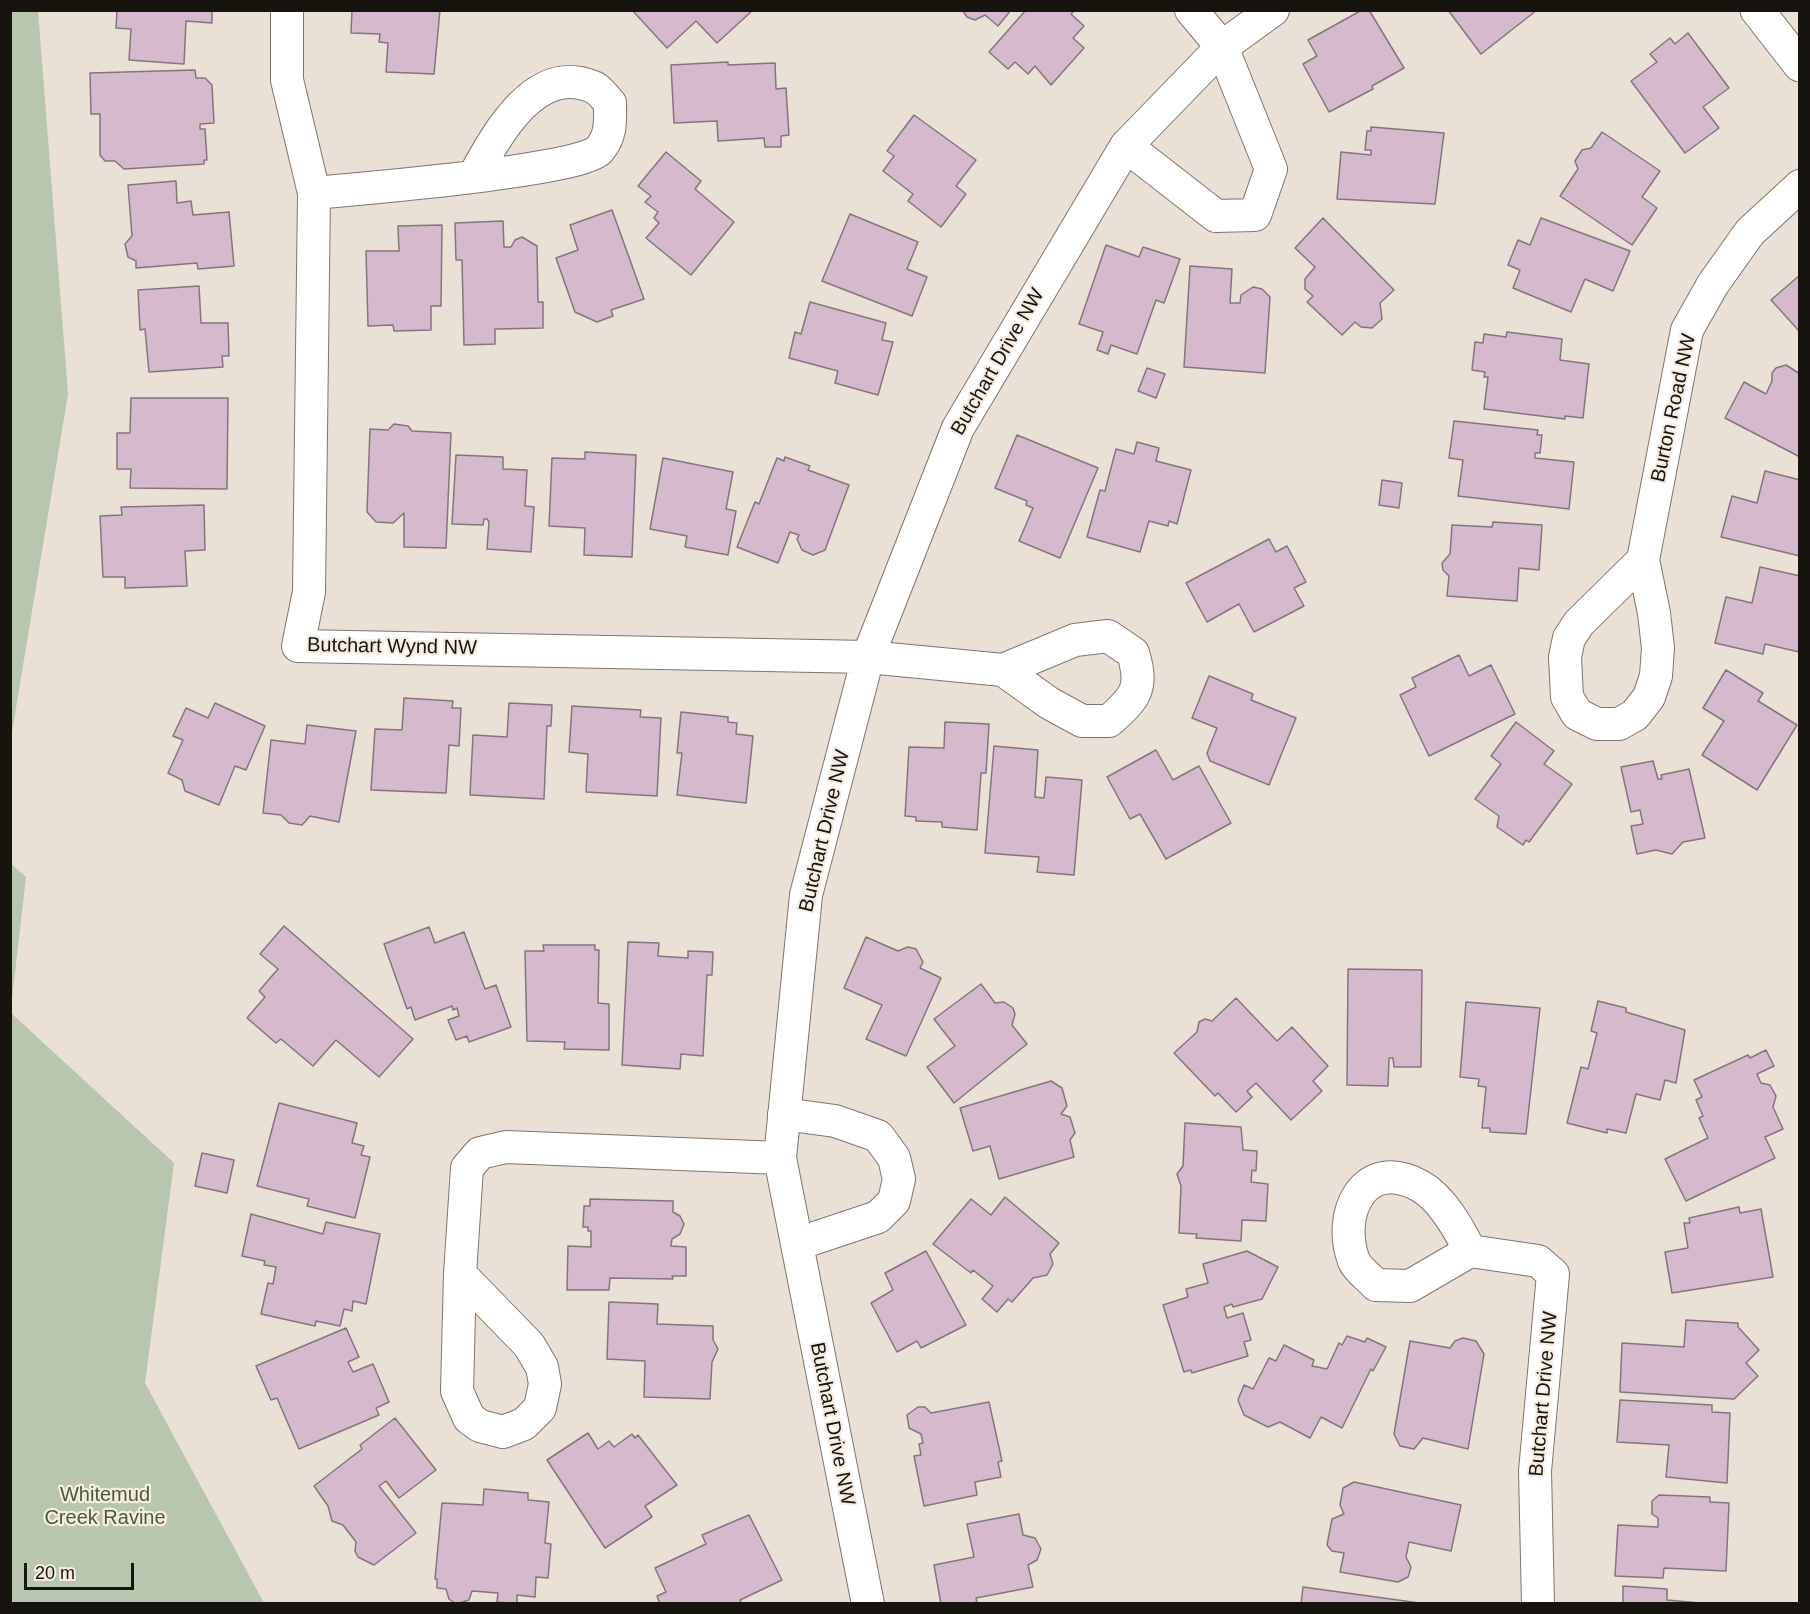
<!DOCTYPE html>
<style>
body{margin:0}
#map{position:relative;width:1810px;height:1614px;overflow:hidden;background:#eae0d5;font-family:Arial,sans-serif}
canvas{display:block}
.frame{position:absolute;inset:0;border:12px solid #171410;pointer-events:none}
.scale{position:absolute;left:24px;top:1563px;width:110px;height:27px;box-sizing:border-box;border:3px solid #171410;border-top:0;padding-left:8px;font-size:18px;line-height:21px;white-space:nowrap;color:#171410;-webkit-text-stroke:4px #f7ede2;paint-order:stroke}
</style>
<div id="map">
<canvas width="1810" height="1614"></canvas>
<div class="frame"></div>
<div class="scale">20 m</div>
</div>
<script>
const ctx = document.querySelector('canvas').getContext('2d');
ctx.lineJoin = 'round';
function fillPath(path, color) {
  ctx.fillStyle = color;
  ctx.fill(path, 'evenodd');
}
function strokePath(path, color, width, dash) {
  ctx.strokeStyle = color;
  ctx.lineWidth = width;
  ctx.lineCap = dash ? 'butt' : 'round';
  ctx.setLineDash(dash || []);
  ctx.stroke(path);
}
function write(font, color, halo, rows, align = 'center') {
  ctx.font = font + ' Arial,sans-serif';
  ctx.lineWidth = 4.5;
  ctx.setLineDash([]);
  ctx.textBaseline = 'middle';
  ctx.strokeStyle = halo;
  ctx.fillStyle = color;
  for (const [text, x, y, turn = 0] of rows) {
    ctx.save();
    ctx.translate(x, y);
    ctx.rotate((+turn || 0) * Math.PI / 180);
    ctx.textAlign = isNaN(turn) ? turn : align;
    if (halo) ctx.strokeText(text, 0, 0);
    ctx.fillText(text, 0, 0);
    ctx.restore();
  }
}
const green = new Path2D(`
 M38,11L68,394L11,738L10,11Z
 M11,864L26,877L11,1007Z
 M11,1013L174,1163L145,1383L264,1603H11Z`);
const building = new Path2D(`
 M117,10H212V23L186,21L184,64L129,60L131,29L116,28Z
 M352,10H440L434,74L386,72L388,43L379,42L380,34L351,33Z
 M632,10H753L717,43L696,21L667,48Z
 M1011,10L998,26L985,15L975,20L967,17L963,11Z
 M1026,10H1075L1071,14L1084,26L1073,38L1084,48L1051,85L1035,66L1028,74L1015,62L1008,69L989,52Z
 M1362,10H1369L1404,68L1372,86L1373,89L1329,112L1303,64L1317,56L1308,40Z
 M1448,10H1537L1481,54Z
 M1688,33L1729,88L1703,107L1719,128L1685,153L1631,81L1657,62L1650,54L1670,38L1675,44Z
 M728,62V65L775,63L776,89L786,88L789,135L781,136V147H765L764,138L718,141L717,121L674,123L671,65Z
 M195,70L196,78H205L212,85L214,123L200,124V129H205L207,160H204V164L124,169L115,161H105L100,155V114H91L90,73Z
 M914,115L976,160L956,186L966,194L941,227L908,201L913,194L883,171L894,156L887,151Z
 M1371,127L1444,133L1435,204L1337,199L1341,152L1371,155V150H1365L1367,131H1371Z
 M1602,132L1660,171L1642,197L1657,208L1632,245L1560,196L1578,169L1575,161L1582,150L1591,148Z
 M666,152L701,181L695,189L734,222L691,275L646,238L659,223L654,218L658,212L645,202L651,196L638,186Z
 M176,181L177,203L191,201L193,215L229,212L234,266L198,269L197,263L136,268V261L128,257L125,244L132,236L128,185Z
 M612,210L644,299L611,310L613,316L597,322L575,312L556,258L578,250L570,225Z
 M850,214L918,242L907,269L927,277L912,316L822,281Z
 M1323,218L1394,290L1380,303L1382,319L1372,328L1361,327L1355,322L1342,335L1307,302L1313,296L1305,289V279L1315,267L1295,248Z
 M1541,218L1630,251L1613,291L1585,279L1571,312L1513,288L1520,270L1508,265L1518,240L1530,245Z
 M503,221L504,247H511L515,240L522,237L537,246L538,302H543V328L495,329V344L464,345L462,260H456L455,223Z
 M442,225L441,306H431V330L394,331L393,325L368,326L366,251H399L398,226Z
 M1106,245L1139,257L1143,247L1180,259L1164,303L1156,300L1137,354L1111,345L1108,354L1097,350L1103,332L1079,324Z
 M1190,266L1232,269L1230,303H1240L1241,295L1253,287L1262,289L1270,297L1265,373L1184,367Z
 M1800,275V332L1771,300Z
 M199,286L201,323H228L229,356H222L223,367L149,372L145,329L140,330L138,290Z
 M810,302L886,323L882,340L893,342L878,395L835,383L838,371L789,358L795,332L801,334Z
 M1507,332L1562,339L1560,360L1589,364L1583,418L1565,416V419L1484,409L1488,377H1484L1485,372L1472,370L1475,342L1483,343L1484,334L1506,337Z
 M1786,365L1800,374V457L1725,418L1744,382L1766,394L1772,381V373L1776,368Z
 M1147,368L1165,374L1156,398L1138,391Z
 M131,398H228L227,489L130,488L131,469H117V433H130Z
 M1454,421L1538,430L1537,435H1542L1540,453H1535V458L1574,462L1569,509L1458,496L1463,460L1449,458Z
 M394,424L408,426L412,431L451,433L446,548L404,547V513L393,523L376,522L367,512L370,429L388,430Z
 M1017,435L1098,468L1060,558L1019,541L1033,508L1026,505L1027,501L995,488Z
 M1137,442L1159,448L1156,461L1191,470L1177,524L1169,521L1168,526L1149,521L1140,552L1087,537L1100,490L1105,491L1116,449L1134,454Z
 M585,452L636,455L632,557L584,555L585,528L549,526L552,458L585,459Z
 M456,455L503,457V469L527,470L525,506L534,507L531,552L487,549L489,522L487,519H484L483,525L452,524Z
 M785,457L810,466L808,470L849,485L825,550L813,555L802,550L797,539L799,535L790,532L778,563L737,547L755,502L759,504L777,458L784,461Z
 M663,458L733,472L726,509L736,511L728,555L685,547L687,536L650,529Z
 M1765,471L1800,480V556L1721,537L1732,496L1757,503Z
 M1382,480L1402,483L1399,508L1379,505Z
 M204,505L205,550L185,551L187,586L125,588V577H103L100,516L122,515L121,507Z
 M1493,522L1542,525L1539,570L1519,568L1517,601L1447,596L1449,576L1443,570L1442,563L1450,554L1452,525L1492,527Z
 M1269,539L1276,552L1287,546L1306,582L1294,588L1304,606L1254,632L1239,604L1207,622L1186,583Z
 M1760,567L1800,576L1799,652L1765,644L1763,654L1715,643L1726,597L1752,603Z
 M1459,655L1469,676L1491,665L1515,714L1429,756L1400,695L1416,687L1412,678Z
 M1726,670L1763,693L1758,701L1797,725L1757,790L1702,755L1724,721L1703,708Z
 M1209,676L1253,694L1251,700L1296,718L1269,785L1210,761L1207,753L1217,728L1192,718Z
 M404,698L453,701L452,708H461L459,746L449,745L446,793L371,790L375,729L402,730Z
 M215,703L265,726L246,770L235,766L219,805L185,791L182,780L168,773L183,740L173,736L186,708L208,718Z
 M509,703L552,705L551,726H547L544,799L470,795L473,735L507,737Z
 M572,706L641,710L640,717L661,718L657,796L586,792L588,754L569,752Z
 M681,712L728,717V722L737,723L736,734L753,736L746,803L677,795L682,753H677Z
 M945,722L989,724L986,773H981L977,830L942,827V822L916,821V817L905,816L909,747L944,748Z
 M1516,722L1554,751L1544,764L1572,784L1529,842L1526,840L1523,845L1497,827L1499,816L1475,799L1501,764L1491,756Z
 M307,725L356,731L339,822L310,816L302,825L289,823L281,815L263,813L271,740L305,744Z
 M994,746L1038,750L1035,797L1044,798L1046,777L1082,780L1074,875L1037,872L1039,857L985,853Z
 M1156,750L1173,780L1199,766L1231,823L1166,859L1140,814L1130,819L1107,777Z
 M1653,761L1658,779H1662L1661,775L1689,769L1705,838L1683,842L1672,854L1656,850L1637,854L1631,826L1643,824L1640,810L1631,812L1621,767Z
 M284,926L413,1039L379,1077L336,1040L313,1066L281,1039L276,1043L247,1018L265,997L259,991L278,969L260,954Z
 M429,927L435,943L464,932L485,989L496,985L511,1027L469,1042L467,1036L456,1040L448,1020L459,1016L457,1008L453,1010L452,1006L415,1020L411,1007L407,1009L384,944Z
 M866,937L898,951L908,947L916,949L923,962L920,968L941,978L906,1056L866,1039L882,1005L844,988Z
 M628,942L659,943L658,956L688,958V951L713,952L712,975H707L703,1056L681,1054L680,1069L622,1065Z
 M543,945H595V950H599L598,1003L609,1004V1050L564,1049L565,1042L527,1041L525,951H544Z
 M1348,969L1422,970L1421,1067H1394L1393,1058H1389L1388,1086L1347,1085Z
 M981,984L995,1003L1004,1002L1013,1008L1015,1014L1012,1025L1027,1044L954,1103L927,1067L955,1046L934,1019Z
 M1236,998L1277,1041L1292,1027L1328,1066L1313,1081L1322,1091L1291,1120L1256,1083L1247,1091L1252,1097L1236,1112L1218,1093L1215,1096L1174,1053L1197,1032L1199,1022L1205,1019L1212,1021Z
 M1598,1001L1626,1008V1012L1685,1030L1676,1083L1665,1080L1660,1100L1636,1094L1626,1133L1607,1129V1133L1567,1123L1581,1067L1588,1069L1597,1033L1591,1031Z
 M1466,1002L1540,1008L1526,1134L1490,1132V1128H1482L1486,1087L1478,1086L1479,1079L1460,1077Z
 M1766,1050L1774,1066L1757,1074L1761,1083L1770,1085L1776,1096L1773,1107L1783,1129L1765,1137L1775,1158L1686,1201L1665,1159L1708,1138L1699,1118L1703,1116L1696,1100L1702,1097L1694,1080L1748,1055L1750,1058Z
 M1051,1081L1062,1088L1067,1106L1061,1114L1070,1117L1075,1133L1070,1140L1074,1157L999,1179L990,1146L973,1151L960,1108Z
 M279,1103L357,1123L352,1143L364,1146L361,1155L370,1157L355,1218L307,1206L309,1199L257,1186Z
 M1185,1123L1241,1127L1243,1150L1257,1151L1256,1171L1252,1170L1251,1182L1268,1184L1266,1221L1242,1220L1241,1241L1196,1238L1197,1234L1179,1233L1181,1186L1177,1174L1183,1166Z
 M202,1153L234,1160L227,1193L195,1186Z
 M1005,1197L1059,1243L1050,1254L1053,1264L1047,1275L1033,1278L1012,1302L1008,1299L997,1312L982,1299L993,1286L973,1270L971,1273L933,1244L971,1199L991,1215Z
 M590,1199L673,1201V1212L680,1216L684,1224L680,1234L672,1239L671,1246L686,1247V1276H672L673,1279L610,1278L609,1290H567L568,1246L591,1247V1231H588V1227H583L584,1206H590Z
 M1739,1207L1740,1213L1761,1209L1773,1277L1672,1293L1665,1252L1688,1248L1684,1223H1690L1689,1218Z
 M251,1214L323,1234L326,1222L380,1234L366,1304L353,1301L352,1311L344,1309L340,1326L316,1321L315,1326L261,1314L268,1283L273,1284L276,1267L264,1265L265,1261L242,1256Z
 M926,1251L966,1325L921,1348L917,1341L897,1352L871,1303L893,1290L885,1273Z
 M1247,1251L1278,1267L1262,1299L1233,1307L1232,1304L1224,1307L1227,1318L1243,1313L1251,1340L1244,1342L1248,1356L1192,1373L1191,1370L1184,1372L1163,1305L1188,1297L1186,1289L1208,1283L1203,1264Z
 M609,1302L658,1304L657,1324L713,1326V1340L718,1349L712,1362L710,1399L644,1397L645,1361L607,1359Z
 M1686,1320L1738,1323V1327L1759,1350L1746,1363L1758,1376L1734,1399L1620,1392L1622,1343L1684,1347Z
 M346,1328L359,1357L348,1362L353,1372L373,1364L389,1402L376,1408L379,1415L299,1449L277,1398L271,1400L256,1366Z
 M1347,1336L1365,1342L1367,1338L1386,1347L1373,1371L1371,1369L1342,1428L1321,1417L1310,1438L1280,1422L1268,1427L1244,1415L1238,1400L1244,1385L1253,1389L1269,1358L1276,1361L1284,1345L1314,1360L1312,1366L1327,1369L1339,1343L1342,1345Z
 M1463,1338L1476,1341L1484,1354L1468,1449L1423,1438L1414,1449L1400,1446L1394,1434L1410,1341L1450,1348L1455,1341Z
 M1620,1400L1712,1405V1412L1730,1413L1727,1483L1666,1477L1669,1445L1617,1442Z
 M989,1402L1002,1461L998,1462L1001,1477L975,1482L977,1495L924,1506L914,1456L921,1455L919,1444L923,1443L921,1434L909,1428L907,1415L918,1407H925L931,1413Z
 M395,1418L436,1470L399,1498L386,1481L379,1486L416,1533L374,1565L358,1557L355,1551L356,1542L343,1525L332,1521L328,1506L314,1486L362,1449L360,1445Z
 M588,1433L598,1449L609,1441L614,1447L632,1434L635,1438L638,1435L677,1485L645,1506L652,1517L605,1548L547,1460Z
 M1354,1482L1461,1505L1451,1551L1409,1542L1406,1557L1411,1567L1408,1577L1398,1582L1340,1572L1344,1553L1332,1551L1327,1545L1332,1519L1344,1514L1340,1505L1343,1488Z
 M484,1489L528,1493V1500L549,1502L545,1543L551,1544L548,1578L536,1577L535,1597L517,1595V1604L497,1602L498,1593L472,1591L469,1600L456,1604L449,1599L446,1589L437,1588V1579H435L442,1503L483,1505Z
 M1659,1495L1710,1497V1502L1729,1503L1726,1571L1664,1568L1663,1578L1615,1576L1618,1525L1658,1527V1518L1652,1514V1501Z
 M1019,1514L1023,1535L1035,1538L1041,1549L1037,1560L1028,1565L1033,1587L976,1598L977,1602L969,1604H941L934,1565L974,1557L967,1524Z
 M749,1515L782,1580L740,1600L742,1604H660L657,1596L666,1592L655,1568L706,1544L702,1535Z
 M1623,1586L1667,1589V1600L1712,1604H1623Z
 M1303,1587L1427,1604H1301Z`);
const minor = new Path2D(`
 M287,10V80L314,193L309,592L298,646L868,657L1003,670L1049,703L1082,721H1109C1135,698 1144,689 1133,653L1108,636L1075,640L1003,670
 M1126,146L1216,216L1255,215L1271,169L1222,47L1191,10
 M314,193C355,189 580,171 599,150C612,135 610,121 610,103C605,98 599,89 593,87C535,62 496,136 474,176
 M1643,560L1579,623L1569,638L1565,657L1567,697L1577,714L1597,724H1619L1635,715L1649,697L1656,676L1658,648L1654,613L1643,560L1687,330L1713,284L1750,232L1800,186
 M784,1114L835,1121L878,1136L894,1158L899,1179L894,1201L878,1217L797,1244
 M1470,1251C1459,1229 1442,1198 1420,1186C1364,1155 1336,1214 1354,1261C1358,1270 1370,1278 1376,1285L1410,1286L1470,1251L1538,1261L1553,1274L1535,1471L1538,1604
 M460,1274L529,1345L542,1367L545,1384L540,1408L524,1424L503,1432L480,1426L469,1418L457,1391L460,1274L467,1168L480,1153L506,1147L780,1158
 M868,1604L780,1158L806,895L868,657L958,428L1126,146L1222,47L1273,10`);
const tertiary = new Path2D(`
 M1757,10L1800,65`);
const streetNames = [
 ["Butchart Drive NW",998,362,-60],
 ["Burton Road NW",1674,408,-78],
 ["Butchart Wynd NW",392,647,1],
 ["Butchart Drive NW",825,831,-77],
 ["Butchart Drive NW",1544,1394,-85],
 ["Butchart Drive NW",832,1424,79]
];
const parkNames = [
 ["Whitemud",105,1495],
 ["Creek Ravine",105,1518]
];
fillPath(green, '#b7c6ac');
fillPath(building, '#d7b9cd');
strokePath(building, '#81767d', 1.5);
strokePath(minor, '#7f756c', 34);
strokePath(tertiary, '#7f756c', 35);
strokePath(minor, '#fff', 32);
strokePath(tertiary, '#fff', 33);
write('20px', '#171410', '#f7ede2', streetNames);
write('20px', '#455d31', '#f7ede2', parkNames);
</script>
